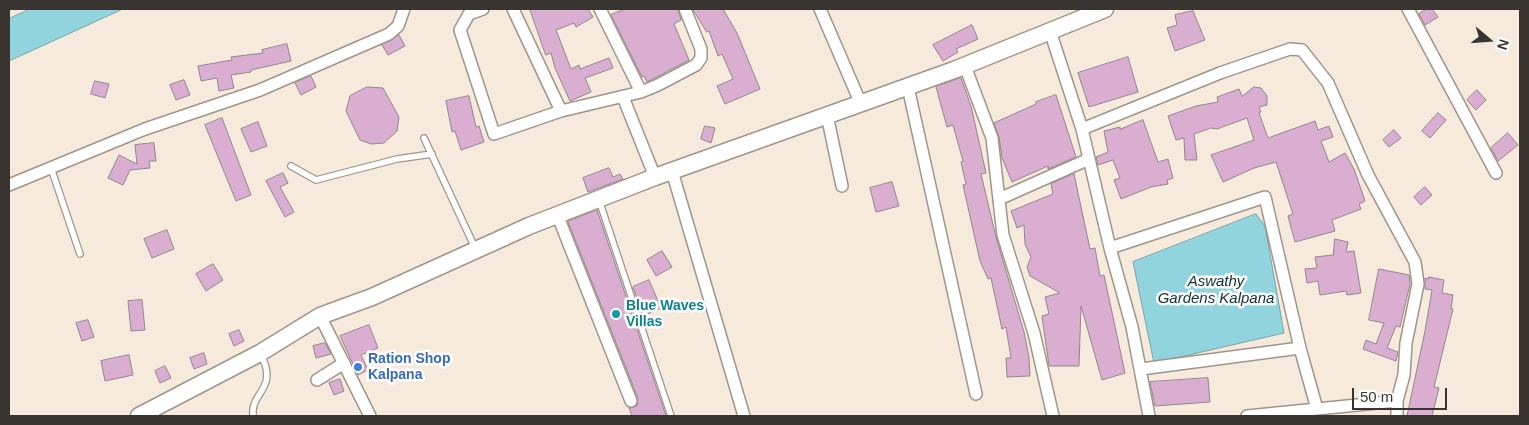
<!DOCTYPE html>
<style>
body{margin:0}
#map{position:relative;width:1529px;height:425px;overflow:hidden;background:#f6eadd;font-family:Arial,sans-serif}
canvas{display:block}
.frame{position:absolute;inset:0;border:10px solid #39342f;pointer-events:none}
.north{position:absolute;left:1464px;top:15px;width:50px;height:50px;-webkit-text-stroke:4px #fff;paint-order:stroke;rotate:108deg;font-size:14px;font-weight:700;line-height:20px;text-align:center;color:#39342f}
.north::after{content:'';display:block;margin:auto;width:18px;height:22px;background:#39342f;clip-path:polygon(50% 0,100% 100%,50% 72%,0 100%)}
.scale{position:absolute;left:1352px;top:388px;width:95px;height:22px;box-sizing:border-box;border:2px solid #39342f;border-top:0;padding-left:6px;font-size:15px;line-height:18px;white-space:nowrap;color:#39342f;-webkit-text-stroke:4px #fff;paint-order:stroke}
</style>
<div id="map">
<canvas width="1529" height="425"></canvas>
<div class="frame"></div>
<div class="north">N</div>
<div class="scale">50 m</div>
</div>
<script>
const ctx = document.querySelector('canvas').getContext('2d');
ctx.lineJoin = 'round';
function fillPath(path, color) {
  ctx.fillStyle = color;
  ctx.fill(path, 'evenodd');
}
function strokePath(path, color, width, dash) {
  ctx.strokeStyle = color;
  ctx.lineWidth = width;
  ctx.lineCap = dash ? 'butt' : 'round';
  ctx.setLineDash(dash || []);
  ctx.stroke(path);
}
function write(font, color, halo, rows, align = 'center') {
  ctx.font = font + ' Arial,sans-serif';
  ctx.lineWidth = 5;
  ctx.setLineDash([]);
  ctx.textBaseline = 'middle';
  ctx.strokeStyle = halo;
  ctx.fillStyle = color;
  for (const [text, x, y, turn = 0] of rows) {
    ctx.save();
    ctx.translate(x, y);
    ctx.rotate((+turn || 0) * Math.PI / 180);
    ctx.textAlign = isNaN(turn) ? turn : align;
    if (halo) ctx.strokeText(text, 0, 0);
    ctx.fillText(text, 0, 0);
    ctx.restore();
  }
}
const water = new Path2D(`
 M30,9H123L9,61V19Z
 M1256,214L1265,226L1284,333L1154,363L1133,262Z`);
const building = new Path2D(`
 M530,9H588L593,17L576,27L574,23L556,30L571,69L579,65L580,69L609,58L613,68L585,78L591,92L570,101L555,68L551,53L546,55Z
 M625,9H678L681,20L674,24L689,60L647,82L644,76L642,77L611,15Z
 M693,9H723L737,33L760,89L725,104L717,86L733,79L722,54L718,56L709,31L707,32Z
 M1427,9H1432L1438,17L1425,25L1419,14Z
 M1193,11L1205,40L1175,51L1167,28L1177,25L1175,15Z
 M972,25L978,39L956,49L958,52L943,61L933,45Z
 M399,35L405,46L388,55L382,45Z
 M287,44L291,61L251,70V72L231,75L234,88L219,91L217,78L201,81L198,66L232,60L231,57L263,53L262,50Z
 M1128,57L1138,92L1089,107L1078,73Z
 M311,76L316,87L301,95L295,83Z
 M961,78L971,106L986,173L981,174L996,237L1024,332L1029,357L1030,376L1007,377L1006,358H1011L1006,327L1002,329L991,278L988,279L980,261L963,185L966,184L961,162L963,161L953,125L947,127L936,87Z
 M184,80L190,95L176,100L170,85Z
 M95,81L109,84L105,98L91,94Z
 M367,87L383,88L399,117L397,131L384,143L371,144L360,140L346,111L350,96Z
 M1254,87L1261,88L1267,96V105L1259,107L1261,112L1259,113L1268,138L1315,121L1318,130L1329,126L1333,137L1321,141L1329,162L1345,153L1354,169L1365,201L1359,204L1361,209L1332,220L1335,231L1295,242L1288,216L1293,214L1276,162L1254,168L1223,182L1211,155L1254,140L1247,118L1217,129L1211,128L1194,134L1197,160H1185L1184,138L1176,140L1168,116L1196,106L1218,102L1217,97L1239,89L1242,96Z
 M1477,90L1486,100L1476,110L1467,100Z
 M1056,95L1076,157L1048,169V166L1012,182L1002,158L999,137L994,123L1036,104V102Z
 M469,96L476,127L479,126L484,142L461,150L455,131L452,132L446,101Z
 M1438,113L1446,120L1430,138L1422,131Z
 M222,118L251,195L236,201L205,125Z
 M1143,120L1158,162L1168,159L1173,178L1167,180L1168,184L1151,187L1121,199L1114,180L1120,178L1113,160L1098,165L1096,157L1108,152L1104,131L1120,127V129Z
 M258,122L267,146L251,152L241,129Z
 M705,126L715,128L711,143L701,139Z
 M1394,130L1401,138L1389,147L1383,140Z
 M1508,133L1518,145L1498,161L1491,148Z
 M154,143L156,161H149L150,168L130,170L123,185L108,178L119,155L137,164L135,145Z
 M609,168L613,177L620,174L623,179L588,192L583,178Z
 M283,173L288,183L280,187L294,212L285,217L266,181Z
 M1074,174L1090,249L1095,248L1100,276L1104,275L1125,373L1102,380L1081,306L1079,366H1049L1042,316L1049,314L1045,297L1060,293L1030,276L1027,267L1031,257L1025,244L1024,225L1017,228L1011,211L1053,194L1051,184Z
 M892,182L899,206L876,212L870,188Z
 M1425,187L1432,195L1421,205L1414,197Z
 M597,210L666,416H632L629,408L637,406L638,398L568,222Z
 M167,230L174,249L152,258L144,239Z
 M1335,239L1348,242L1346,252L1354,251L1361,293L1347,295L1346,291L1320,295L1318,281L1307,283L1305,269L1317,268L1315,257L1333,255Z
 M662,251L672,267L656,276L647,260Z
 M213,264L223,280L206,291L196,274Z
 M1379,269L1409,275L1410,284L1400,327L1396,326L1387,348L1398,352L1396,361L1363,349L1366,340L1376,344L1384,323L1369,320Z
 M1429,277L1444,280L1442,293L1453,295L1451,309H1453L1434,387L1439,388L1432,416H1407L1425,331L1432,290L1425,289V278L1428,279Z
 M649,280L661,308L643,316L633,287Z
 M142,300L145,330L131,331L128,301Z
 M88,320L94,337L82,341L76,323Z
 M369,325L378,348L361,355L368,370L358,375L340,336Z
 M239,330L244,341L234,346L229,334Z
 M325,343L331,354L316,358L313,346Z
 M204,353L207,364L194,369L190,358Z
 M129,355L133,375L105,381L101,361Z
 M165,366L171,378L160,383L155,371Z
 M1208,378L1210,402L1155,406L1150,382Z
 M340,379L344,391L334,395L329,383Z`);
const lane = new Path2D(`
 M424,138L476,250
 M291,166L316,180L397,159L432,154
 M51,168L80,254
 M599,200L671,416
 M253,416C250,392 279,389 261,355`);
const street = new Path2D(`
 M483,9L469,14L460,30L494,134L561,111L641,92L658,85L696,65L701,58V49L685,9
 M513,9L561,111
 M600,9L641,92
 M820,9L861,104
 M1408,9L1496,173
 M1050,31L1082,129L1220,73L1290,49L1302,50L1328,83L1368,175L1415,262L1418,284L1406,343L1404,375L1397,401L1247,416
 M965,66L992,138L1003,235L1034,333L1053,416
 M908,87L976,394
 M623,97L655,177
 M827,115L842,186
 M1082,129L1110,248L1132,327L1149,416
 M672,171L744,416
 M9,185L145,129L260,90L389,34L398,26L404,9
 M999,199L1089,159
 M557,214L631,401
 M1110,248L1265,197L1300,348L1141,369
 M320,316L370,416
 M1300,348L1317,409
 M317,380L344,363
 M1397,416V401`);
const secondary = new Path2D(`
 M139,416L260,353L320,316L372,297L529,226L655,177L954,70L1105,9`);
const markers = [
 [616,314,5,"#0f9aa8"],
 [358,367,5,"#3f7fe0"]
];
const cultureNames = [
 ["Blue Waves",626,306],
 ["Villas",626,322]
];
const shopNames = [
 ["Ration Shop",368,359],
 ["Kalpana",368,375]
];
const waterNames = [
 ["Aswathy",1216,282],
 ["Gardens Kalpana",1216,299]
];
fillPath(water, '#91d4de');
strokePath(water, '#77a4aa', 1);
fillPath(building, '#daaed1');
strokePath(building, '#92858f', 1);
strokePath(lane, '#a09589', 8);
strokePath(street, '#a09589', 14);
strokePath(secondary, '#a09589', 19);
strokePath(lane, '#fff', 5.5);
strokePath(street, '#fff', 11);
strokePath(secondary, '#fff', 16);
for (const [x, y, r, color] of markers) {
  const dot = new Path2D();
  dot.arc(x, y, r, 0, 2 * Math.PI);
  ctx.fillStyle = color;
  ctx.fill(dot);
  strokePath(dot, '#fff', 2);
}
write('bold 14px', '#0d838f', '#fff', cultureNames, 'left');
write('bold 14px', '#366cbe', '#fff', shopNames, 'left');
write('italic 15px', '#0e3035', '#fff', waterNames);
</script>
